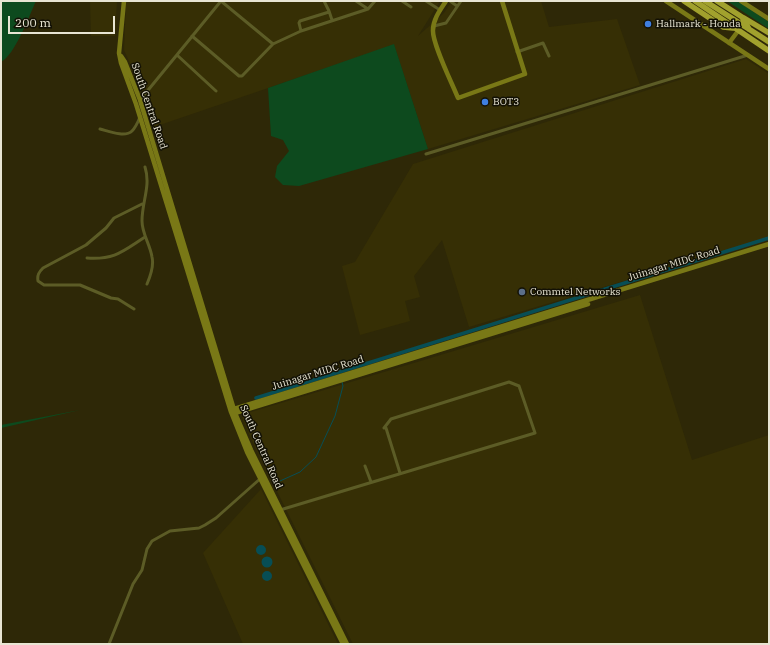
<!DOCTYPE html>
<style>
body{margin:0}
#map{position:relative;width:770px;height:645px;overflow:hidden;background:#2e2807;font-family:"IBM Plex Serif",serif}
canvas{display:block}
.frame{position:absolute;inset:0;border:2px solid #e8e5d3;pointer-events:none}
.scale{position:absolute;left:8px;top:16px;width:107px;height:18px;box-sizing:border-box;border:2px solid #e8e5d3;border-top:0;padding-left:5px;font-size:12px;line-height:14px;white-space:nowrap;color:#e8e5d3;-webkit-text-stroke:3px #131105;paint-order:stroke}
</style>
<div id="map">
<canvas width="770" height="645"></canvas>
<div class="frame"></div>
<div class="scale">200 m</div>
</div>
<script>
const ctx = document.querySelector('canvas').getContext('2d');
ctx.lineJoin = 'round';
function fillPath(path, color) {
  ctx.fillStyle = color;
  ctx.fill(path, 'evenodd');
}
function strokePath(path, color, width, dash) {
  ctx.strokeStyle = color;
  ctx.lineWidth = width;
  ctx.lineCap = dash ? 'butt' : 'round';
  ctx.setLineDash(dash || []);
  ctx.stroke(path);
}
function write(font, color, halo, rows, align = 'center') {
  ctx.font = font + ' "IBM Plex Serif",serif';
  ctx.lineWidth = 3;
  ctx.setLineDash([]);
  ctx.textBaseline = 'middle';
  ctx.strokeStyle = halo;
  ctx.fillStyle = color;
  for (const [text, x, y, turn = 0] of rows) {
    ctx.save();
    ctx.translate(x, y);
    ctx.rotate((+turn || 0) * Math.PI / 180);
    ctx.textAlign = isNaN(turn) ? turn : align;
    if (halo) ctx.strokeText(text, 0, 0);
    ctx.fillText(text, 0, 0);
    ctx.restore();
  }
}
const built = new Path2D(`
 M90,1H117L115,36H91Z
 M126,1H440L418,36L444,13L452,1H541L549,27L617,19L640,85L428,149L394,45L154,127L142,91L124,50Z
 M746,59L769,74V238L469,327L442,240L414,276L420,297L405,301L410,321L360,335L342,266L355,262L413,164Z
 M640,295L692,460L769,435V644H353L255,447L241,415Z
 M261,489L338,644H243L203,553Z`);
const green = new Path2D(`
 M1,1H36C29,16 15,55 1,62Z
 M727,1H738L769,22V29Z
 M394,44L428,149L299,186L283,185L275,177L277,166L289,151L283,140L271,136L268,88Z
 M80,410L1,428V425Z`);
const water = new Path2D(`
 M256 550a5 5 0 1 1 10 0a5 5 0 1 1-10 0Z
 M261.5 562a5.5 5.5 0 1 1 11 0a5.5 5.5 0 1 1-11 0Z
 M262 576a5 5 0 1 1 10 0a5 5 0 1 1-10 0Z`);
const stream = new Path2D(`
 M280,481L300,472L316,457L335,416L343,386L342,382`);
const canal = new Path2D(`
 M256,398L769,238`);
const street = new Path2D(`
 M221,1L273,44
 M324,1L329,11L332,20
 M356,1L368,9
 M402,1L411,7
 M426,1L440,10
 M450,1L457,6
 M434,26L446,23L461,1
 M301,31L299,23L300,21L329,12
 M192,36L239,76H242L273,44L301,31L368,9L375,1
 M517,52L543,43L549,56
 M177,55L216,91
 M140,100L221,1
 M100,129C108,131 125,138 132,131C135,128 138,122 140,117
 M426,154L748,55
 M145,167C151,186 142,201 142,221C142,234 150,244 152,257C154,265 150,277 147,284
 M87,258C115,260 123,251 145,237
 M134,309L118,299L111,298L80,285H44L38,281C37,275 39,272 43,268L86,245L106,228L114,218L142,204
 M365,466L371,482
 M280,510L535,433L519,386L509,382L391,419L384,428H386L400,473
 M109,644L133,584L142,570L147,549L152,541L170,531L199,528L205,525L216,518L261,478`);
const secondary = new Path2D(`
 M124,1L119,53L121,63L136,104L231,412L247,452L343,644
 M446,1C441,9 433,19 433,30C432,43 452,83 458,98L525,74L502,1
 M666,1L769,69
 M741,1L769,19
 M729,43L738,31
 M121,56L125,62L140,100L235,413L251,450L347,644
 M232,410L234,409L769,244
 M232,412L235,413L588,304`);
const highway = new Path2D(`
 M684,1L723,27L733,28
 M695,1L769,51
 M705,1L769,42
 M717,1L742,17L749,29
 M744,18L769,33`);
const markers = [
 [648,24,4,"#3f7fe0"],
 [485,102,4,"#3f7fe0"],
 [522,292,4,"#5c6f8a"]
];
const poiNames = [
 ["Hallmark - Honda",656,24],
 ["BOT3",493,102],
 ["Commtel Networks",530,292]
];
const streetNames = [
 ["South Central Road",149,106,71],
 ["Juinagar MIDC Road",674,264,-17],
 ["Juinagar MIDC Road",318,373,-17],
 ["South Central Road",261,447,66]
];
fillPath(built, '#362f05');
fillPath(green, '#0d4a1e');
fillPath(water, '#074e55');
strokePath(stream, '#074e55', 1);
strokePath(canal, '#074e55', 3.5);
strokePath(street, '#5c5c26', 3);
strokePath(secondary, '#797816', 4.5);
strokePath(highway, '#a1a12d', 5.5);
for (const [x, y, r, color] of markers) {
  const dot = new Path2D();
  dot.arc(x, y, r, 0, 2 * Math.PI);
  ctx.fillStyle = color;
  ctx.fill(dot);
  strokePath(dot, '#131105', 1.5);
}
write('10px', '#e8e5d3', '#131105', poiNames, 'left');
write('10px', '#e8e5d3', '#131105', streetNames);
</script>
